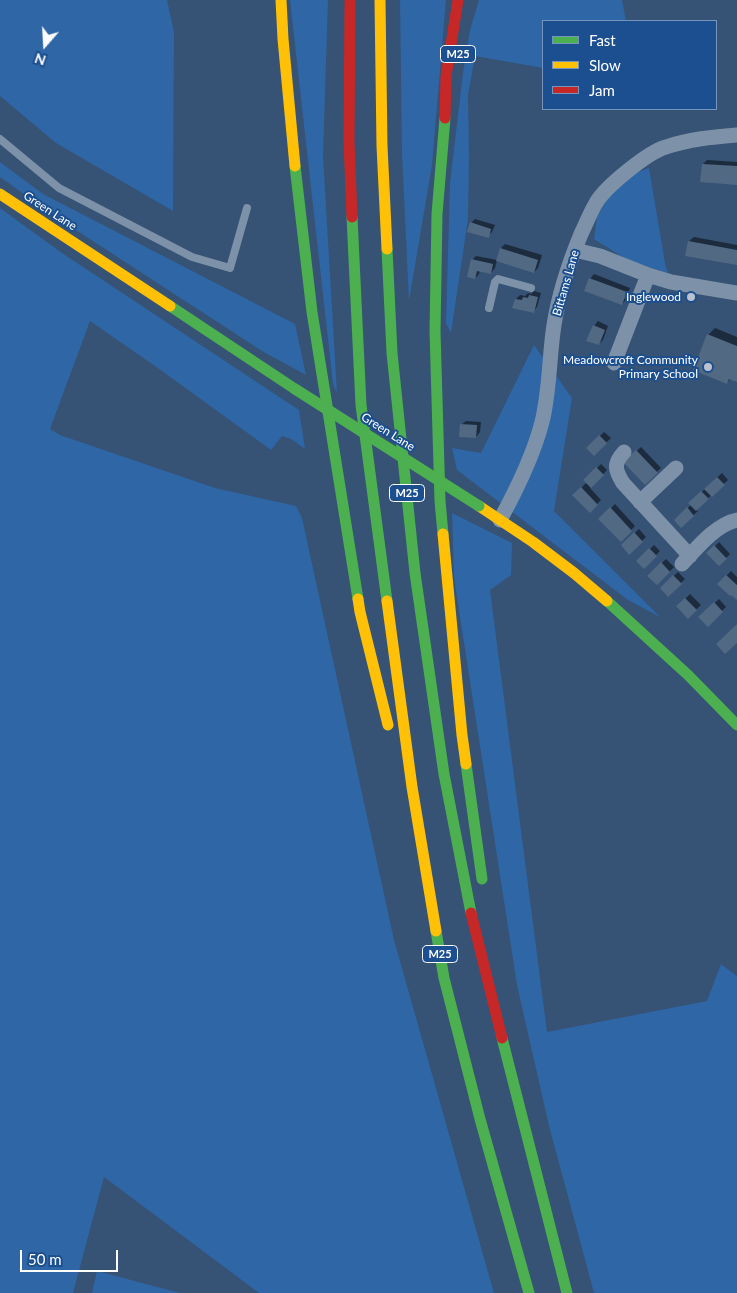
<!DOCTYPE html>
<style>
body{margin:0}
#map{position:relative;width:737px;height:1293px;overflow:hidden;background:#365274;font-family:Lato,sans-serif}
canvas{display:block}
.legend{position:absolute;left:542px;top:20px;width:175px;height:90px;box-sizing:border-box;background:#1b4f8f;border:1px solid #7695bc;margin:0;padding:6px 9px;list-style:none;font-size:15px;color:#fff}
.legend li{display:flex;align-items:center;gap:10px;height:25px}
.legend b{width:25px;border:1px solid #7695bc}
.north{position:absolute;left:20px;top:20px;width:50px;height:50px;-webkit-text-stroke:4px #1b4f8f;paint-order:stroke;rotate:199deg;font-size:14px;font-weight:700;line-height:20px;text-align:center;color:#fff}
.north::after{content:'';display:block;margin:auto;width:18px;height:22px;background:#fff;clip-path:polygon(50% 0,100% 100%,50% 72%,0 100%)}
.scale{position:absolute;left:20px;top:1250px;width:98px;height:22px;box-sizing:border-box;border:2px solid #fff;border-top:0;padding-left:6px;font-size:15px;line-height:18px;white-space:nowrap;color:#fff;-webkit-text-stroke:4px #1b4f8f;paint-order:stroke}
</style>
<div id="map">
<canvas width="737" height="1293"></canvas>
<ul class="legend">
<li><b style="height:6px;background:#4caf50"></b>Fast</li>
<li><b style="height:6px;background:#ffc107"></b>Slow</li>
<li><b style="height:6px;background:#c62828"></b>Jam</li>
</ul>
<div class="north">N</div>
<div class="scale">50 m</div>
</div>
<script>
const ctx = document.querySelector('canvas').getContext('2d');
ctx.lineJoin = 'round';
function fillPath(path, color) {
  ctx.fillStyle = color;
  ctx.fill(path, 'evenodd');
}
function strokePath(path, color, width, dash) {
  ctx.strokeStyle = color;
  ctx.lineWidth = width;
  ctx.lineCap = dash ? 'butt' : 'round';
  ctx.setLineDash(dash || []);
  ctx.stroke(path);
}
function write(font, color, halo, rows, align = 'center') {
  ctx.font = font + ' Lato,sans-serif';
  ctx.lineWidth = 4;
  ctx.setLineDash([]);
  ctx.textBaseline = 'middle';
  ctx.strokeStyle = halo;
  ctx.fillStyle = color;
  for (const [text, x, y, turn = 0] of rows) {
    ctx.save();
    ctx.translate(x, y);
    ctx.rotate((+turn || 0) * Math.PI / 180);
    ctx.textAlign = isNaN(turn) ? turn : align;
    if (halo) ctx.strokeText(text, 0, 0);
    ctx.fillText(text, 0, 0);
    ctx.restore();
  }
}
const green = new Path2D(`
 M0,0H167L174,32L173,211L56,143L0,96Z
 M290,0H328L323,156L337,393L333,384Z
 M400,0H446L432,165L409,301L402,154Z
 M479,0H622L626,21H543V68L475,56L468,95L469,154L468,219L451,333L446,323L450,183L463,73L470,30Z
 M0,162L43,194L295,324L306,375L262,351L59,219L0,177Z
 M649,168L665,263L668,273L629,261L594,239L597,217L619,179Z
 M0,208L62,253L299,410L305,449L291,439L282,436L271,450L155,366L90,321L50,429L60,435L215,488L296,506L302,518L394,940L494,1293H259L104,1177L73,1293H0Z
 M534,345L572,398L554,511L660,617L628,600L457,470L452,448L481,453Z
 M452,513L512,543L511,575L490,590L547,1032L707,1001L721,964L737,976V1293H594L549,1126L517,985L454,578Z
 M97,1271L180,1293H92Z`);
const shadow = new Path2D(`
 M707,160L737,162V184L703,164Z
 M475,219L495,225L492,232L488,236L471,223Z
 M694,237L737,245V264L689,241Z
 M505,244L542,255L538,268L534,272L497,260L495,268L491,273L480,270L479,274L475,278L472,260L476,256L497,260L501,248Z
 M594,274L630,288L626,300L622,304L590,279Z
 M534,291L541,293L537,307L533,312L516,299L520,295L525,296L528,293L531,294Z
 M598,321L608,326L603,340L599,344L594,326Z
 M715,328L737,337V381L731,378L727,383L708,335Z
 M466,421L481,422L480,432L476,437L461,425Z
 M604,432L611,438L594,454L588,448Z
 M641,447L661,468L645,483L625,462Z
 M601,464L607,470L590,488L601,500L590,511L574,495L587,482L585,480Z
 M722,473L728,480L696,509L698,511L681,526L675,520L691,505L690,503Z
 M615,504L635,526L621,540L600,519Z
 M639,529L646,537L629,553L622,545Z
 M719,542L730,554L719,565L708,553Z
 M654,545L660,551L644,567L638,561Z
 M666,559L674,567L657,584L649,576Z
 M731,571L737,577V598L719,584Z
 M678,572L685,579L668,595L661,588Z
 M690,594L701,605L688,617L678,606Z
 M719,599L726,607L708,625L700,617Z`);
const building = new Path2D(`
 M702,164L737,166V185L700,182Z
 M470,222L491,229L489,238L467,232Z
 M688,241L737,250V265L685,256Z
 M500,248L538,260L534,273L496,261Z
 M471,259L493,264L491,274L477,271L475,279L467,277Z
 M589,278L627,292L622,305L584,291Z
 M529,295L538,297L534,313L512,308L515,299L522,300L523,297L528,298Z
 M593,325L605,330L599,345L586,341Z
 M707,334L737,346V382L729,379L727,384L693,370Z
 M460,424L477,425L476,438L459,437Z
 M599,435L607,443L594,456L586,448Z
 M636,450L658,473L645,485L623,462Z
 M596,467L604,475L591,488L583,480Z
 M717,477L725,485L712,497L704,489Z
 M581,487L598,505L590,513L572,495Z
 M701,491L709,499L696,511L688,503Z
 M610,507L632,531L621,542L598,519Z
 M687,507L694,516L681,528L674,520Z
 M634,532L643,542L629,555L621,545Z
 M714,545L727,559L719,566L706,553Z
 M649,548L657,556L644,569L636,561Z
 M661,562L670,572L657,585L647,576Z
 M673,575L682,584L668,597L660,588Z
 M726,575L737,585V600L731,595L730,596L717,584Z
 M685,598L697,610L688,619L676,606Z
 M714,602L723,612L708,627L698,617Z
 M737,624V643L725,654L716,644Z`);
const lane = new Path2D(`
 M0,139L59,188L192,257L230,268L247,208
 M489,308L495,282L498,279L531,288`);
const street = new Path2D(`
 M575,250L600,256L648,275L671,282L737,293
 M614,363L648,275
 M624,452C613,464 615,470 623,483L690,556
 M640,502L676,468
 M500,520C517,489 533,457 542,422C550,390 549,357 554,325C559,293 569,263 581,234C586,224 590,213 596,203C605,187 648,152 666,147C689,139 713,137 737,135
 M682,564C696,549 716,524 737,520`);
const fast = new Path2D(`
 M295,166L312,312L358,599
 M352,217L361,405L387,601
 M387,249L392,353L415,573L444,774L471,913
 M170,306L295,389
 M443,534L440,501L435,331L437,214L445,118
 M607,601L688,675L737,725
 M466,764L482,879
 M436,931L444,978L480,1119L529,1293
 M502,1038L567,1293`);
const slow = new Path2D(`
 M281,0L283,39L295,166
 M380,0L382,146L387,249
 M0,194L170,306
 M479,506L533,542L574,573L607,601
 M443,534L462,735L466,764
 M358,599L360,612L388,725
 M387,601L412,787L436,931`);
const jam = new Path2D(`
 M350,0L349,142L352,217
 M445,118L446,76L458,0
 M471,913L502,1038`);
const fastBridge = new Path2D(`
 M295,389L479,506`);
const markers = [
 [691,297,5,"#b9c2ce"],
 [708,367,5,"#b9c2ce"]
];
const shields = [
 [458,54,35],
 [407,493,35],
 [440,954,35]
];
const shieldNames = [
 ["M25",458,54],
 ["M25",407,493],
 ["M25",440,954]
];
const streetNames = [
 ["Green Lane",50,211,33],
 ["Bittams Lane",566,283,-74],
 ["Green Lane",388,432,32]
];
const poiNames = [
 ["Inglewood",681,297],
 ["Meadowcroft Community",698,360],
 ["Primary School",698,374]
];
fillPath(green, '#2f66a5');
fillPath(shadow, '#0007');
fillPath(building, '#526984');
strokePath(lane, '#7d92a8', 8);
strokePath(street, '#7d92a8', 15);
strokePath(fast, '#4caf50', 11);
strokePath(slow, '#ffc107', 11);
strokePath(jam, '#c62828', 11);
strokePath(fastBridge, '#4caf50', 11);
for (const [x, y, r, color] of markers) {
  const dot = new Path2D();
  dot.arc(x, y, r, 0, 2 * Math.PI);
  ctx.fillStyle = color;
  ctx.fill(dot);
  strokePath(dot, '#1b4f8f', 2);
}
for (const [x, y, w] of shields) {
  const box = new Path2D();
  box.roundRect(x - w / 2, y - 8.5, w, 17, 4);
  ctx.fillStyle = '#1b4f8f';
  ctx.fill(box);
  strokePath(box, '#fff', 1);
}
write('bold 11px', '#fff', null, shieldNames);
write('12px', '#fff', '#1b4f8f', streetNames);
write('12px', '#fff', '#1b4f8f', poiNames, 'right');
</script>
